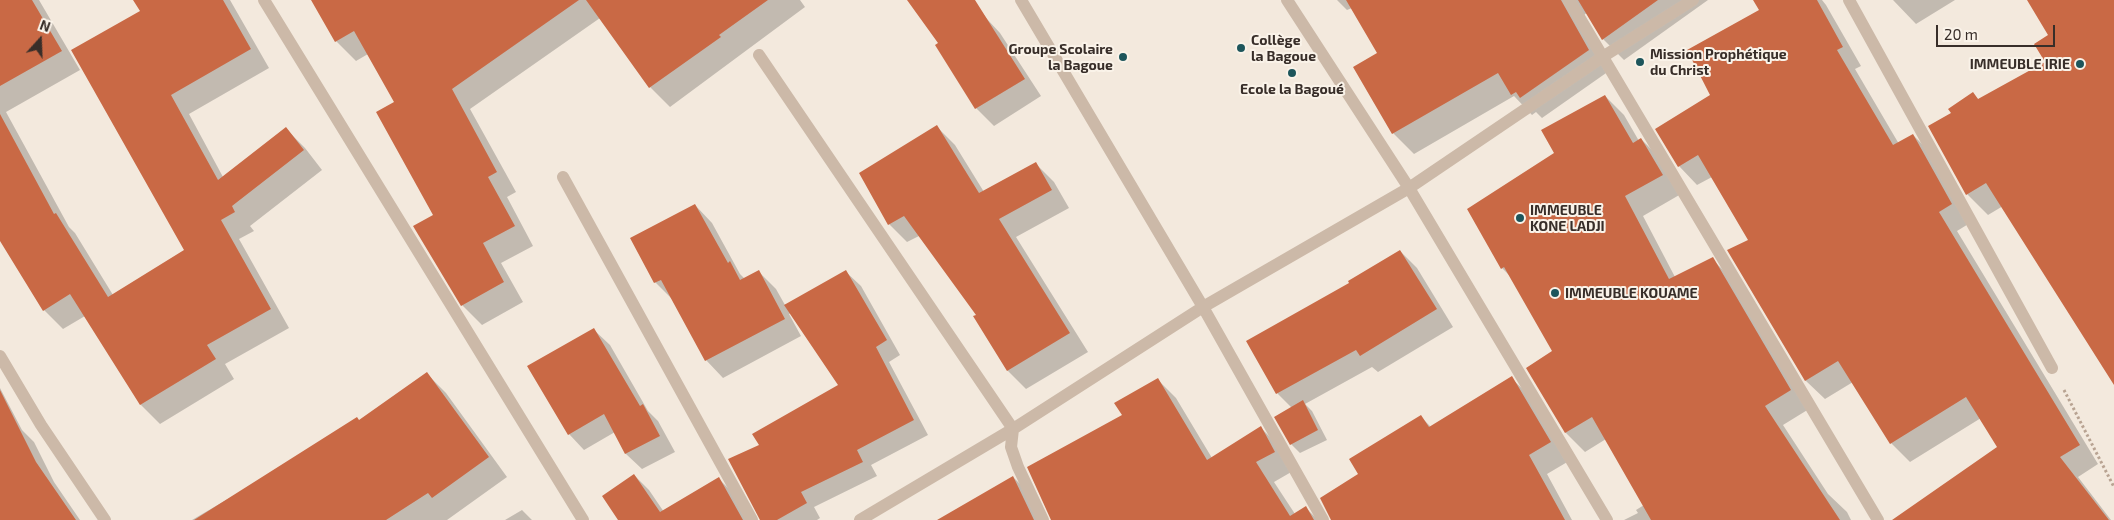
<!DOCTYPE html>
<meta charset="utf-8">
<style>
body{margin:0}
#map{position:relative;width:2114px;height:520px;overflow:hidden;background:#f3e9dd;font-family:"Exo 2",sans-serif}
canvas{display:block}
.north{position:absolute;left:15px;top:15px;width:50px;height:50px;-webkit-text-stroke:4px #faf3e9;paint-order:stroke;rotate:20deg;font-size:14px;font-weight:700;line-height:20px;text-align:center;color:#382e29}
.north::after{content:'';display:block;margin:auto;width:18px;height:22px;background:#382e29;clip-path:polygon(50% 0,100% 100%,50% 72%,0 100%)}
.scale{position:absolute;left:1936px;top:25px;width:119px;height:22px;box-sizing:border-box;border:2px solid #382e29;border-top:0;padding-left:6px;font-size:15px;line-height:18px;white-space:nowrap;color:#382e29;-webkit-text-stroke:4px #faf3e9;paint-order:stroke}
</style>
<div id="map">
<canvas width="2114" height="520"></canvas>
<div class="north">N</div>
<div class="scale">20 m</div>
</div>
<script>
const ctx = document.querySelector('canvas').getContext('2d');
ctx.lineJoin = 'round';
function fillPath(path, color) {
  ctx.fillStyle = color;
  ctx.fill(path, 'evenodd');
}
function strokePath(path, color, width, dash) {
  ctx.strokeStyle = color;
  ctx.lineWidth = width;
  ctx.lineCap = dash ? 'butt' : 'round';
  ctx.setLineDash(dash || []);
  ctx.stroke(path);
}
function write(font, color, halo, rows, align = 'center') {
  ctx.font = font + ' "Exo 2",sans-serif';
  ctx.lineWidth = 4;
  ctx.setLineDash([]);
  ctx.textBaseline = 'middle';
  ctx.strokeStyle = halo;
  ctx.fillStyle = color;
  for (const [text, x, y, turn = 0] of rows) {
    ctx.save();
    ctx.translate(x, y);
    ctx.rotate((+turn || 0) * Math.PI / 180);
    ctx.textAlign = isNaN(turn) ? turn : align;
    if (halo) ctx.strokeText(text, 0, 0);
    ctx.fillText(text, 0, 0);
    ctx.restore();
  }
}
const shadow = new Path2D(`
 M0,0H39L80,70L6,112L69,227L75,233L113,295L185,251L142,12L156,0H230L269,68L189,114L223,177L286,129L305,148L322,170L250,226L254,231L239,239L289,328L225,364L234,379L160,424L141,405L85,316L63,329L44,310L0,238Z
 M312,0H800L805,7L670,107L650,87L600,18L470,109L516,192L507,197L533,246L501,263L523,302L482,325L462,305L435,216L396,103L368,54L356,61L336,41Z
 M908,0H973L987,19L1000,33L1041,96L994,126L976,108L937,45L940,43Z
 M1337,0H1708L1624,60L1603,39L1588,13L1585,14L1581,21L1609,71L1542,118L1536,112L1532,115L1514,96L1414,154L1393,133L1379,54L1352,8L1347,10Z
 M1782,0H1822L1826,5L1861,66L1855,69L1899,144L1913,135L1932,154L1970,223L1957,231L2098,464L2078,477L2111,520H1894L1999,447L1981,418L1910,462L1891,443L1853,382L1825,399L1806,381L1729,251L1750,241L1712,177L1697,185L1679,166L1712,96Z
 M1893,0H1955L1916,24Z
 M2029,0H2114V383L2003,206L1988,215L1967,194L1929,126L1952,113L1973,94L1979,100L2047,63L2050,36Z
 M1605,96L1624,115L1639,141L1641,139L1660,158L1681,194L1643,216L1675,277L1712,259L1731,278L1809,409L1783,425L1828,494L1847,512L1851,520H1624L1638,513L1636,510L1644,505L1606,439L1585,452L1566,433L1527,368L1554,352L1511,277L1502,268L1556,153Z
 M937,127L955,145L984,192L1036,164L1054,182L1069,208L1016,237L1088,352L1026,389L1008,371L978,315L919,236L907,242L889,224Z
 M695,205L712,223L740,274L745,279L759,272L776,289L785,305L846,272L861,286L900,355L889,362L928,435L871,465L877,476L814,507L820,518L817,520H761V446L840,386L791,313L789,314L801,336L723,378L706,360L673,300L655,282Z
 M1400,251L1417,268L1453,327L1378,372L1372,367L1305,404L1312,411L1327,440L1300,453L1291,444L1292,408L1277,393L1351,284Z
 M594,330L610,345L648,411L658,421L675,452L642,469L626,454L615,432L584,450L569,434Z
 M427,374L446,393L507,477L447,520H192L359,422Z
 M1511,378L1530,396L1569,461L1547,474L1572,520H1332L1359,475L1421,417L1431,427Z
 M1157,379L1176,398L1212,458L1261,428L1279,446L1293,471L1274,482L1295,514L1306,508L1318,520H1052L1123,416Z
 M0,388L22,430L34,442L54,482L80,520H0Z
 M634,475L649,490L664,512L719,479L733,493L748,520H620Z
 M1013,477L1032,496L1043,520H940Z
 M522,510L532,520H505Z`);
const building = new Path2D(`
 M0,0H32L62,51L0,86Z
 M133,0H223L251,49L171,95L218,180L286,127L304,150L232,206L235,212L221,220L271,309L207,345L216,359L140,405L70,294L43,311L0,241V114L54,214L56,213L108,297L184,250L71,50L140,11Z
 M311,0H579L452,89L497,172L488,177L515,226L483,243L504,282L461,306L413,226L433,215L376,112L394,102L354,31L335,42Z
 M586,0H768L719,35L721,37L649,88Z
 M907,0H975L1025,79L975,109L935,45L938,43Z
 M1346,0H1561L1589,50L1520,98L1516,92L1511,95L1498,73L1392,134L1353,67L1377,53Z
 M1578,0H1658L1602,40Z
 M1753,0H1817L1843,47L1837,50L1893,145L1913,134L1952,204L1939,212L2080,445L2060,457L2109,520H1892L1997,447L1966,397L1890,444L1838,361L1805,381L1727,250L1748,240L1698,155L1678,167L1655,129L1710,95L1687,50L1759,10Z
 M2027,0H2114V385L1986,183L1966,195L1928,126L1951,113L1948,109L1973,92L1978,99L2045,62L2034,44L2048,35Z
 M1605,95L1633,143L1641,138L1663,175L1625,196L1669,279L1713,257L1791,390L1765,406L1840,520H1651L1592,417L1565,433L1526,368L1552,351L1504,267L1501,269L1467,209L1554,153L1541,130Z
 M937,125L979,193L1036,162L1052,190L999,219L1070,333L1007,371L973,316L976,315L904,216L888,225L859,173Z
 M695,204L728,263L730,261L740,280L759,270L785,319L705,361L661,280L654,283L630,238Z
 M1400,250L1437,309L1360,356L1356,350L1276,394L1246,341L1349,283L1348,281Z
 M846,270L887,340L876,347L914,420L857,450L863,462L801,492L807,503L777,520H760L728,459L759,445L752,434L838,385L784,305Z
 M594,328L640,406L643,404L660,436L625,454L604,414L568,435L527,366Z
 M427,372L489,457L432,498L428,493L386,520H194L357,417L359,420Z
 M1512,376L1551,442L1529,455L1565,520H1331L1320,498L1358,474L1349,459L1421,415L1429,427Z
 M1158,378L1207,460L1261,426L1275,452L1256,462L1290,516L1306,506L1314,520H1051L1027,467L1122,415L1114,403Z
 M0,390L36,462L76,520H0Z
 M1303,400L1318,430L1290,445L1274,417Z
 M634,474L660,512L719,477L743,520H618L602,496Z
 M1013,476L1034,520H937Z`);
const path = new Path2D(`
 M2064,390L2114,487`);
const minor = new Path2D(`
 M264,0L583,520
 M1021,0L1203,307L1323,520
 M1287,0L1409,188L1607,520
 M1569,0L1878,520
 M1849,0L2052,368
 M759,55L1013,429L1011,447L1018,467L1043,520
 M563,177L752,520
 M0,356L41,425L105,520
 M860,520L1013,429L1203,307L1409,188L1604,56L1693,0`);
const markers = [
 [1241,48,5,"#1d555b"],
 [1123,57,5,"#1d555b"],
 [1640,62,5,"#1d555b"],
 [2080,64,5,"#1d555b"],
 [1292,73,5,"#1d555b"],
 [1520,218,5,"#1d555b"],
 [1555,293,5,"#1d555b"]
];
const poiNames = [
 ["Collège",1251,40],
 ["la Bagoue",1251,56],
 ["Groupe Scolaire",1113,49,"right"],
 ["la Bagoue",1113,65,"right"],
 ["Mission Prophétique",1650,54],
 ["du Christ",1650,70],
 ["IMMEUBLE IRIE",2070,64,"right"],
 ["Ecole la Bagoué",1292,89,"center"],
 ["IMMEUBLE",1530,210],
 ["KONE LADJI",1530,226],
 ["IMMEUBLE KOUAME",1565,293]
];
fillPath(shadow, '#0003');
fillPath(building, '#c96945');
strokePath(path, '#b8a392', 3, [2.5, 2.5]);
strokePath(minor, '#ccb9a8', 12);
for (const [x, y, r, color] of markers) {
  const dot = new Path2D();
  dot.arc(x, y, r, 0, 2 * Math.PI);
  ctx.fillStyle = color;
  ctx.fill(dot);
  strokePath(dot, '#faf3e9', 2);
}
write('bold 14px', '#382e29', '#faf3e9', poiNames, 'left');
</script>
